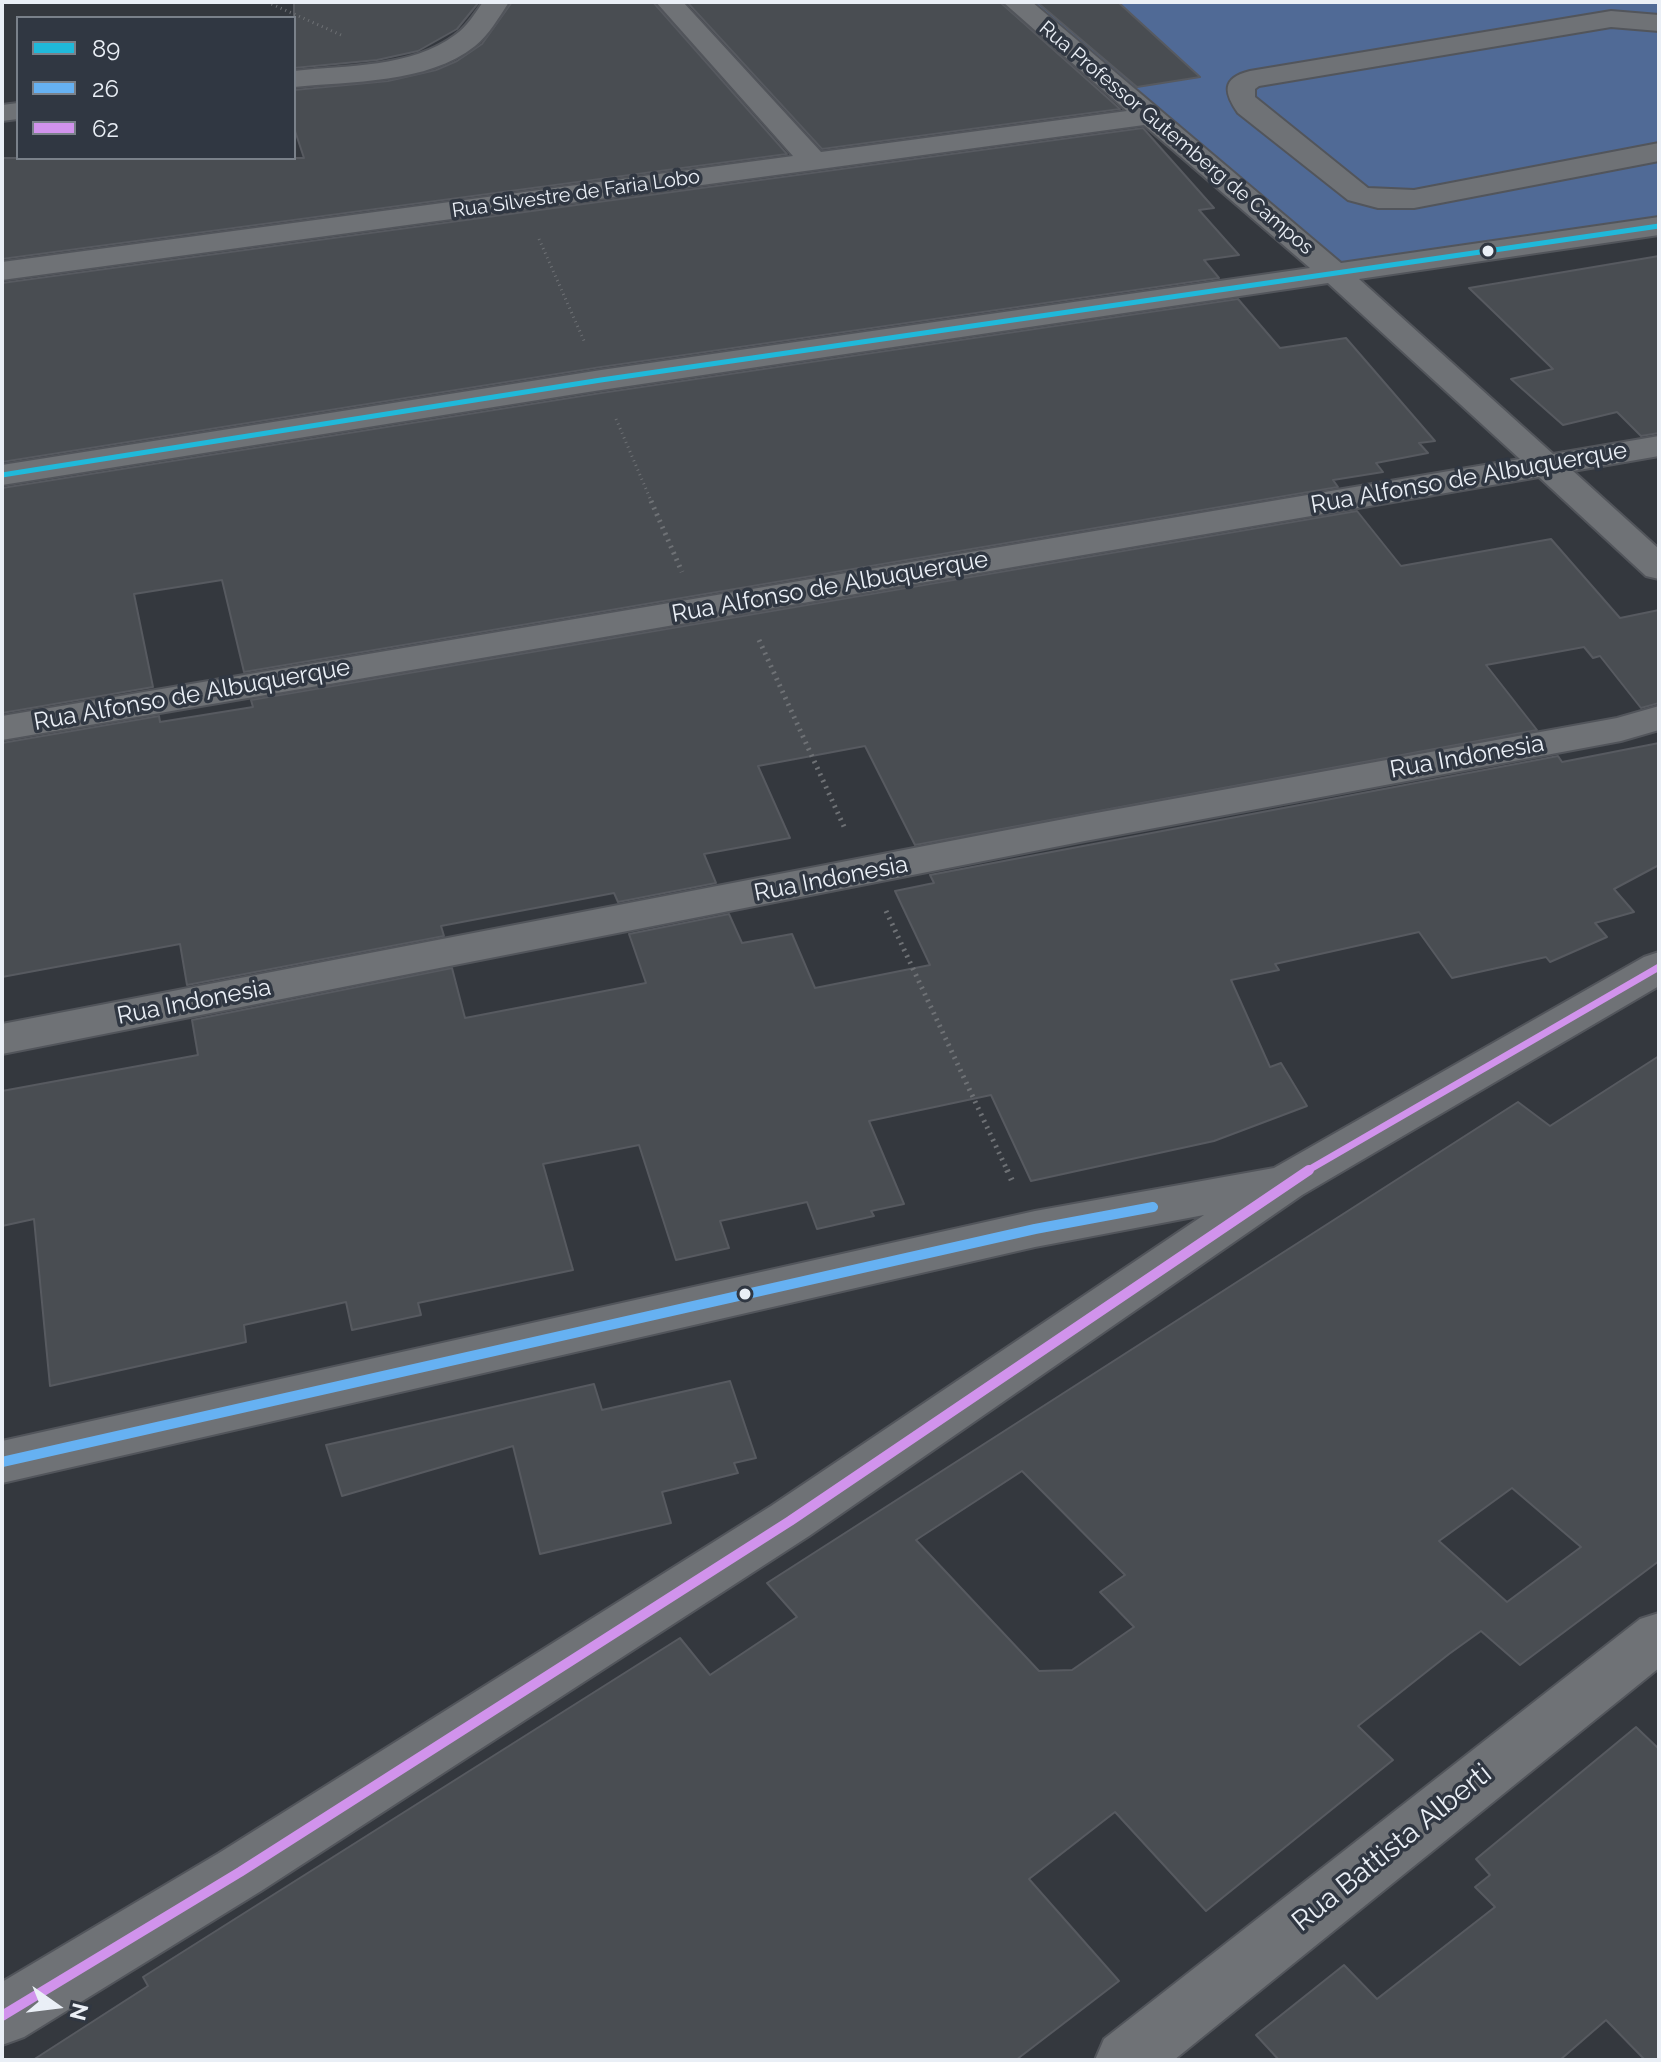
<!DOCTYPE html>
<style>
body{margin:0}
#map{position:relative;width:1661px;height:2062px;overflow:hidden;background:#34383e;font-family:Raleway,sans-serif}
canvas{display:block}
.frame{position:absolute;inset:0;border:4px solid #eaeff6;pointer-events:none}
.legend{position:absolute;left:16px;top:16px;width:280px;height:144px;box-sizing:border-box;background:#303742;border:2px solid #7a818a;margin:0;padding:10px 14px;list-style:none;font-size:24px;color:#eaeff6}
.legend li{display:flex;align-items:center;gap:16px;height:40px}
.legend b{width:40px;border:2px solid #7a818a}
.north{position:absolute;left:16px;top:1966px;width:80px;height:80px;-webkit-text-stroke:6px #303742;paint-order:stroke;rotate:104deg;font-size:22px;font-weight:700;line-height:32px;text-align:center;color:#eaeff6}
.north::after{content:'';display:block;margin:auto;width:28px;height:36px;background:#eaeff6;clip-path:polygon(50% 0,100% 100%,50% 72%,0 100%)}
</style>
<div id="map">
<canvas width="1661" height="2062"></canvas>
<div class="frame"></div>
<ul class="legend">
<li><b style="height:10px;background:#20b9da"></b>89</li>
<li><b style="height:10px;background:#66b1f2"></b>26</li>
<li><b style="height:10px;background:#d193ec"></b>62</li>
</ul>
<div class="north">N</div>
</div>
<script>
const ctx = document.querySelector('canvas').getContext('2d');
ctx.lineJoin = 'round';
function fillPath(path, color) {
  ctx.fillStyle = color;
  ctx.fill(path, 'evenodd');
}
function strokePath(path, color, width, dash) {
  ctx.strokeStyle = color;
  ctx.lineWidth = width;
  ctx.lineCap = dash ? 'butt' : 'round';
  ctx.setLineDash(dash || []);
  ctx.stroke(path);
}
function write(font, color, halo, rows, align = 'center') {
  ctx.font = font + ' Raleway,sans-serif';
  ctx.lineWidth = 7;
  ctx.setLineDash([]);
  ctx.textBaseline = 'middle';
  ctx.strokeStyle = halo;
  ctx.fillStyle = color;
  for (const [text, x, y, turn = 0] of rows) {
    ctx.save();
    ctx.translate(x, y);
    ctx.rotate((+turn || 0) * Math.PI / 180);
    ctx.textAlign = isNaN(turn) ? turn : align;
    if (halo) ctx.strokeText(text, 0, 0);
    ctx.fillText(text, 0, 0);
    ctx.restore();
  }
}
const forest = new Path2D(`
 M1025,2H1659V226L1337,275Z`);
const building = new Path2D(`
 M294,2H479L457,29L418,51L377,60L294,68Z
 M512,2H653L787,154L2,259V158H304L294,128V90L388,81L436,70L457,61L482,44Z
 M687,2H1000L1120,109L822,149Z
 M1037,2H1118L1200,77L1137,87Z
 M1143,128L1214,208L1199,210L1239,255L1204,260L1219,278L601,367L2,462V283Z
 M1659,256V433L1641,436L1617,412L1563,425L1511,379L1553,369L1469,288Z
 M1238,299L1280,348L1346,338L1435,441L1419,443L1428,453L1376,463L1383,472L1333,480L1338,487L244,672L222,580L134,594L153,687L2,713V488L601,393Z
 M1357,511L1401,566L1551,539L1620,618L1659,610V703L1641,708L1600,656L1593,658L1584,647L1486,665L1537,730L915,845L865,746L758,766L790,838L704,854L716,883L618,902L614,893L441,926L444,936L187,985L180,944L2,977V743L159,716L160,722L253,707L251,700Z
 M1659,743V865L1614,889L1634,912L1595,923L1607,937L1550,962L1546,957L1452,978L1419,932L1275,964L1279,970L1231,980L1270,1067L1281,1063L1307,1106L1214,1141L1031,1181L991,1095L869,1121L904,1204L871,1211L874,1216L817,1229L807,1202L720,1221L729,1248L676,1260L639,1145L543,1164L573,1270L418,1303L421,1315L352,1330L346,1302L244,1325L246,1342L50,1386L34,1219L2,1226V1091L198,1055L192,1020L452,968L465,1018L646,983L629,934L729,914L742,943L792,934L815,988L930,965L895,891L934,883L930,875L1558,756L1562,762Z
 M1659,1056V1561L1520,1665L1481,1631L1449,1654L1358,1726L1393,1760L1206,1911L1115,1812L1029,1879L1119,1981L1016,2060H33L148,1986L143,1977L680,1638L710,1675L797,1617L767,1583L1518,1102L1550,1126ZM1022,1471L1125,1575L1100,1592L1134,1627L1072,1670L1039,1671L916,1540ZM1512,1488L1581,1547L1507,1602L1439,1541Z
 M730,1381L756,1458L734,1463L738,1473L662,1492L671,1523L540,1554L513,1446L342,1496L326,1445L594,1384L602,1410Z
 M1636,1727L1659,1749V2060H1645L1606,2020L1560,2060H1279L1256,2035L1344,1965L1377,1999L1495,1907L1475,1887L1490,1875L1476,1859Z`);
const pathFar2 = new Path2D(`
 M267,2L341,35
 M539,239L585,343
 M616,419L652,503`);
const pathFar1 = new Path2D(`
 M651,501L682,572
 M759,640L846,831
 M886,911L1008,1172`);
const path = new Path2D(`
 M1007,1170L1014,1185`);
const minor = new Path2D(`
 M483,2H509C499,17 489,35 475,46C427,84 351,81 294,87V71C346,65 411,68 455,35C467,27 475,13 483,2Z
 M656,2H683L821,152L1127,111L1003,2H1032L1341,263L1659,217V235L1359,279L1553,454L1659,436V456L1573,471L1659,549V579L1646,576L1539,477L2,740V716L1520,459L1328,283L601,390L2,485V465L601,370L1310,268L1144,125L2,280V262L793,156Z
 M1611,11L1659,15V31L1611,27L1259,86L1255,89V97L1368,188L1414,190L1659,143V161L1414,208H1378L1348,200L1238,113C1224,93 1221,78 1250,71Z
 M18,103V119L2,121V105Z
 M1659,706V730L1621,741L1085,841L2,1054V1024L1085,815L1617,718Z
 M1659,952V986L1302,1195L809,1536L261,1891L24,2037L2,2045V1982L219,1853L771,1506L1204,1215L1035,1247L2,1483V1441L1035,1211L1274,1168L1644,957Z
 M1659,1613V1668L1174,2060H1095L1104,2039L1640,1619Z`);
const bus1 = new Path2D(`
 M2,475L601,380L1659,226`);
const bus2 = new Path2D(`
 M2,1462L1035,1229L1153,1207`);
const bus3Far1 = new Path2D(`
 M1305,1172L1659,967`);
const bus3 = new Path2D(`
 M2,2016L240,1872L790,1521L1309,1170`);
const markers = [
 [1488,251,7,"#eaeff6"],
 [745,1294,7,"#eaeff6"]
];
const farStreetnames = [
 ["Rua Professor Gutemberg de Campos",1176,138,40],
 ["Rua Silvestre de Faria Lobo",576,194,-8]
];
const streetNames = [
 ["Rua Alfonso de Albuquerque",1469,478,-10],
 ["Rua Alfonso de Albuquerque",830,587,-10],
 ["Rua Alfonso de Albuquerque",192,695,-10],
 ["Rua Indonesia",1467,757,-10],
 ["Rua Indonesia",831,879,-11],
 ["Rua Indonesia",194,1002,-11]
];
const nearStreetnames = [
 ["Rua Battista Alberti",1392,1848,-39]
];
fillPath(forest, '#506a96');
fillPath(building, '#494d52');
strokePath(building, '#575a60', 2);
strokePath(minor, '#52555b', 4);
strokePath(pathFar2, '#6e7175', 3, [1, 4]);
strokePath(pathFar1, '#6e7175', 5, [2, 5]);
strokePath(path, '#6e7175', 6, [2, 7]);
fillPath(minor, '#6f7276');
strokePath(bus1, '#20b9da', 5);
strokePath(bus2, '#66b1f2', 10);
strokePath(bus3Far1, '#d193ec', 7);
strokePath(bus3, '#d193ec', 10);
for (const [x, y, r, color] of markers) {
  const dot = new Path2D();
  dot.arc(x, y, r, 0, 2 * Math.PI);
  ctx.fillStyle = color;
  ctx.fill(dot);
  strokePath(dot, '#303742', 3);
}
write('20px', '#eaeff6', '#303742', farStreetnames);
write('24px', '#eaeff6', '#303742', streetNames);
write('28px', '#eaeff6', '#303742', nearStreetnames);
</script>
